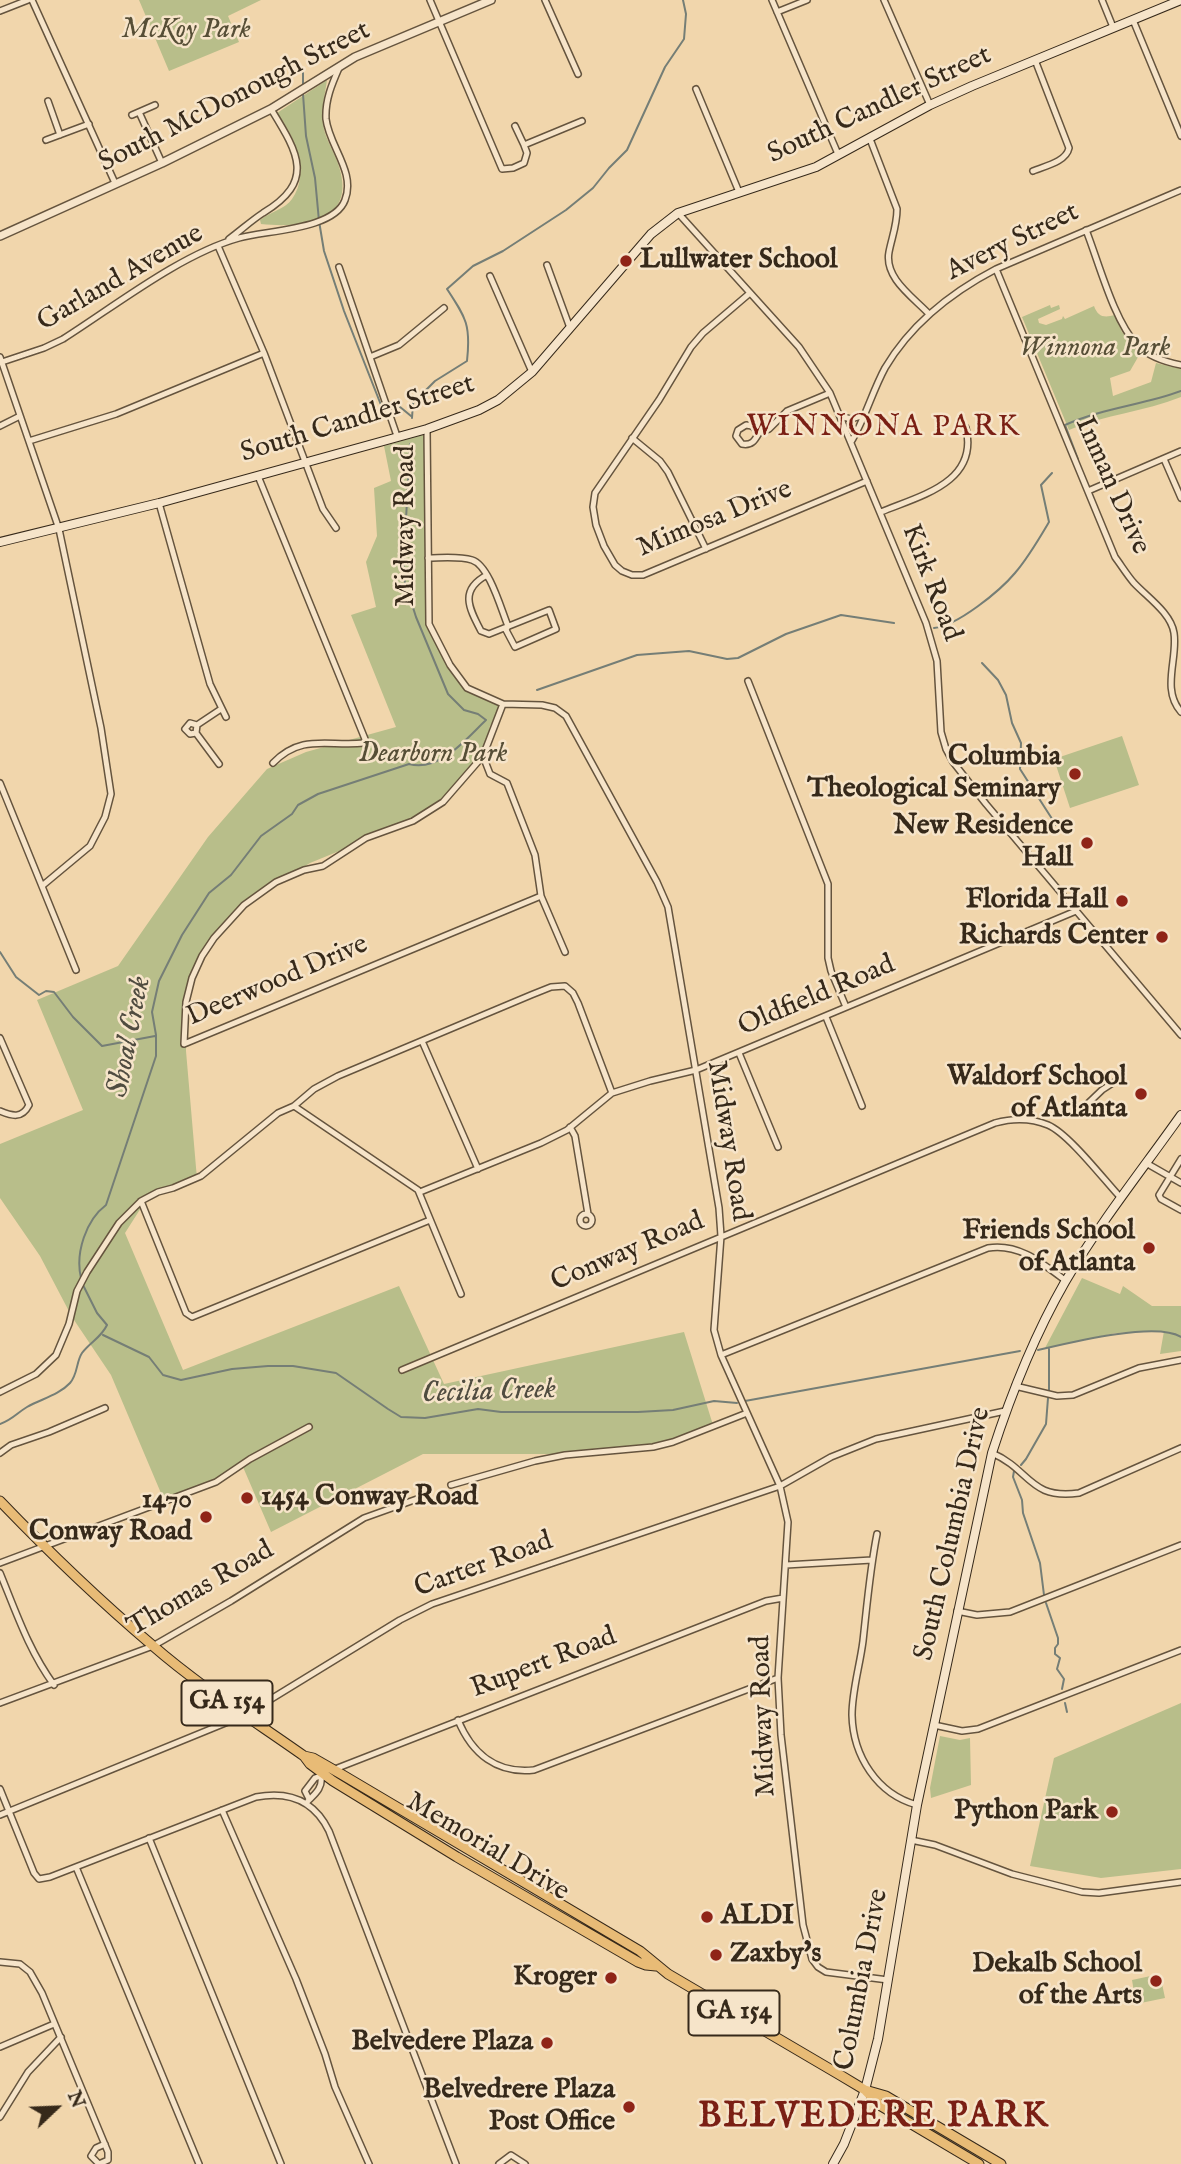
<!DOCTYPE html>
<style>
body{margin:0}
#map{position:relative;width:1181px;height:2164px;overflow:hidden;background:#f1d6ac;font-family:"IM FELL English",serif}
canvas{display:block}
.north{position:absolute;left:21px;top:2073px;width:70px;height:70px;-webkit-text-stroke:5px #f6e4c9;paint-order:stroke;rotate:67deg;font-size:19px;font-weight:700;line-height:28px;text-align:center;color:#36291a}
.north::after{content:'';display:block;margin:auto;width:24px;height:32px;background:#36291a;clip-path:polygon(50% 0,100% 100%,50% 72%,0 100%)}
</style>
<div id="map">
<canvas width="1181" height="2164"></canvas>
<div class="north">N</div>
</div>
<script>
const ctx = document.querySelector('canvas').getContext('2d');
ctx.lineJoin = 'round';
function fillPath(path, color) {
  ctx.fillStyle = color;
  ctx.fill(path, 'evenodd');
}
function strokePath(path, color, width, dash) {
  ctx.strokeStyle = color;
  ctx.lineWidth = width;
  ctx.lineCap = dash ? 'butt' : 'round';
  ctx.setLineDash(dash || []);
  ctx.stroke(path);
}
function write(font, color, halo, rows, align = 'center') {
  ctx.font = font + ' "IM FELL English",serif';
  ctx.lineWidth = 5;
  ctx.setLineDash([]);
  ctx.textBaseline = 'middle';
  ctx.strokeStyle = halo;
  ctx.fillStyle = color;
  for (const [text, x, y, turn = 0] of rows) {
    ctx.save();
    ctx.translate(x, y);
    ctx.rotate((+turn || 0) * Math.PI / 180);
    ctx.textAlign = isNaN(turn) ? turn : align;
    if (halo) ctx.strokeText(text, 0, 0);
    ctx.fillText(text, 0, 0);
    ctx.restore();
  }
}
const green = new Path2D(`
 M139,0H261L228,16L239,42L169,71Z
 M327,80C325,95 321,109 323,124C325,140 336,154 340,170C355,224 299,228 261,224L260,220C270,212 285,209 292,199C311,173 294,135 277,113Z
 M1050,305L1051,308L1059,305L1060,309L1038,319L1039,323L1046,325L1062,319L1063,316L1065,319L1094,306C1098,317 1104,318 1115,315L1122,332L1141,352L1130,371L1110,378L1113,396L1151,382L1156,363L1181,369V397C1144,412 1106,414 1069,430L1022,317Z
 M426,434L432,508L429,571L431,626L447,661L469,689L503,707L490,726L486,742L464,784L427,815L310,863L245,904L202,953L186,1003V1051L197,1179L146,1200L125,1233L183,1370L399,1286L444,1384L684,1332L713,1425L656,1447L590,1454H423L271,1532L243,1467L166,1505L111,1375L72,1317L40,1256L0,1198V1144L83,1110L37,1000L118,966L208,837L267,769L306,752L396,727L351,615L376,607L366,562L377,536L374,488L391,481L384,446Z
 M1122,736L1139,785L1070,808L1054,759Z
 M1082,1278L1120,1294L1123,1286L1152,1306H1181V1351L1160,1354L1164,1331L1116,1333L1045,1348Z
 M1181,1703V1869L1101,1878L1030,1866L1054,1758Z
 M940,1736L960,1740L970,1738L971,1785L931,1798L930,1788Z
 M1160,1974L1165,1998L1136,2004L1132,1980Z`);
const stream = new Path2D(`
 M303,68V85
 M303,94L306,136L315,178L319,221L324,251L344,311L381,405L394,402L411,416
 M412,418L413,403L435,381L467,361C471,325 466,318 447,289L473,266L503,251L566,210L593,188L609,168L627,150L665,67L684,39L686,14L683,0
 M1078,459L1065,425C1103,408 1143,405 1181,391
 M934,628C957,626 1000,591 1015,573C1028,558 1039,539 1049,522L1041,485L1052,473
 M982,663L998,680L1006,695L1012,723L1021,743L1020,769L1056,825
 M537,690L637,655L689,651L727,659L738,658L786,634L841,615L894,623
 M0,952L16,977L39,995L46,991L54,992L73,1017L102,1046L155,1036
 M81,1278C75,1253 86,1220 106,1205L156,1056V1035L152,1012L159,981L182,935L209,893L231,875L261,836L292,814L298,805L318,794L409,764C440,772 465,740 486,720L478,714L464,710L448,694L416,617L403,576L410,444
 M103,1335L149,1357L163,1375L181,1380L232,1369L268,1366H293L336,1373L388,1409L401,1417L425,1418L478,1409L501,1412H638L673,1410L714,1401L737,1403
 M1049,1349V1390
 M1038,1350C1068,1343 1156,1321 1181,1337
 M745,1401L1020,1351
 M0,1424C12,1420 17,1413 27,1407C41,1399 59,1395 70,1383C78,1374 76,1362 82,1353C90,1342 101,1338 107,1325L97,1313L82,1283
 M1021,1465L1026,1459L1046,1424L1048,1398
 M1014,1471L1013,1477L1022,1500L1023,1513L1040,1563L1044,1595
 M1046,1603L1058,1638V1644L1055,1648V1654L1060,1658L1057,1669L1064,1679L1062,1689
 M1065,1703L1067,1712`);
const minor = new Path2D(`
 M32,0L115,183
 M430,0L502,169L513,168L524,163L527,153L524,145L582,121
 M545,0L578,74
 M772,0L838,154
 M884,0L930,105
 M1102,0L1113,27
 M0,11L28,0
 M777,12L807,0
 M1133,20L1181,136
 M696,89L739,192
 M48,101L60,135
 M139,112L162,163
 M132,115L155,105
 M515,126L524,145
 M870,139L897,209C897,225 892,237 889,252C884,278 913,297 929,314
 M46,140L89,124
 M1033,171C1045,166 1066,162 1069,148L1035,60
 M678,213L799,347L830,393L926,623L937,661L941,732L946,749L953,762L986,804L1181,1035
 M1086,230C1099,263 1114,321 1137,345C1149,357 1165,362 1181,365
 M229,239C240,231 252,220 263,213C316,181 298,153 271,109
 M218,246L264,353L323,509L336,528
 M547,265L570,328
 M339,267L397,436
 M996,269L1115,557C1121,565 1127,575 1134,583C1147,597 1171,613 1174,633C1178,659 1161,689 1181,712
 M490,276L532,372
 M750,293L703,333L691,347L659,400L595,493L593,507L596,525L604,546L615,565L622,571L632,575H643L867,481
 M0,357L59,529L101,728L111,794L105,817L90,846L42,886
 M370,357L399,345L444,308
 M2,362L44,348L63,339C115,306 181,254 239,238C267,230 334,230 345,200C356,172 329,146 326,119C325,100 332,84 339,68
 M840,416L851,419L864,415
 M0,426L20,416
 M427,429L429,624L450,665L467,688L503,704L542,705L555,708L566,716L657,882L668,907L719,1208L721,1236L714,1330L721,1355L780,1486L788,1522L778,1678L781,1735L803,1925L812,1959L818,1967L826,1972L888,1980
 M759,433C755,440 752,446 742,444L736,436L738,430L746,425L752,426L759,433L769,429L787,411L830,393
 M632,438L660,461L668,472L706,549
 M29,441L116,414L264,353
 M851,442C865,419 872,392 885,368C911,324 952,292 996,269L1181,190
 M1164,459L1181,498
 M258,476L365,739L364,743C329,747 302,733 273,763
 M1088,491L1181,451
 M159,503L210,684L226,717
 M881,512C919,496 979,483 966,428
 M428,558C441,558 459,556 472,560C489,565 501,609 508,626L506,630L515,647L556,629L549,610L489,634L481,631C469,608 459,590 487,575
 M748,681L828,884V958L831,971L846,1007
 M503,704L483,756L443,802L413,821L366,838L323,866L304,870L276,882L244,905L214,938L202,956L192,978L186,1002L184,1044L541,896
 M196,733L190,734L185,729L190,723L197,725
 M483,756L490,774L507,783L535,855L541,896L565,952
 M219,764L196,733L197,725L221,709
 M0,783L76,970
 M826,1017L862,1106
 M0,1038L29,1105C22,1119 12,1116 0,1111
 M422,1041L478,1169
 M739,1053L778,1147
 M294,1106L418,1190L461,1294
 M1080,1111L1102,1090L1122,1077
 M570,1127L575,1136L588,1214
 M1181,1159L1159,1195L1161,1199L1181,1210
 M1146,1163L1181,1183
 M420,1192L541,1143L567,1130L612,1093L650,1081L696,1070L1076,911
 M141,1201L186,1313L192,1317L430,1220
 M580 1220a6 6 0 1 1 12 0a6 6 0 1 1-12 0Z
 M721,1355L988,1248C1019,1243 1042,1263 1066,1281
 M402,1370L995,1123C1013,1118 1031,1118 1048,1125C1069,1134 1104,1180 1121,1198
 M1015,1386L1057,1396L1073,1395L1139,1368L1181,1360
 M0,1392L36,1374L56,1355L69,1324L77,1291L87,1272L119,1223L141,1201L158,1192L173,1188L201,1176L278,1113L294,1106L314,1089L338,1076L531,995L551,987L565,986L573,993L578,1003L612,1093
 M0,1453L11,1445L49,1432L105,1408
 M992,1453C1031,1470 1029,1500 1079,1493L1181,1448
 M451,1485L535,1461L565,1455L653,1447L673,1442L747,1413
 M877,1534C870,1569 867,1605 863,1641C860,1665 852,1691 852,1715C853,1756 877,1794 917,1805
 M0,1563L216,1482L250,1459L309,1427
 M786,1565L872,1560
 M0,1573C16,1612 29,1651 54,1685
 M957,1611L977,1615L1010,1612L1181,1545
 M0,1703L153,1646L231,1601L364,1518L417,1499
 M458,1720C472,1754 497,1774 534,1770L778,1678
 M934,1725L962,1731L978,1729L1181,1650
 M335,1769L766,1601L783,1598
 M0,1789L34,1873L39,1879L50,1877L256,1797C288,1791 314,1800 329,1831L456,2164
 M309,1799L305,1791L315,1778L323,1775
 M308,1801C315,1794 323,1788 321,1776
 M222,1810L296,1979L325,2054L335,2087L369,2164
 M0,1815L245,1715L400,1620L432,1604L780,1486L831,1457L876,1439L1005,1411
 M149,1838L281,2164
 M911,1840L935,1845L1012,1874L1082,1892L1099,1893L1181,1882
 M76,1867L199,2164
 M0,1962L20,1964L30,1972L42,1993L108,2152V2160L99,2164L91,2156L96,2148L105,2144
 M0,2047L54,2024
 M0,2117L28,2072L61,2037
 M499,2164L511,2155L525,2164`);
const tertiary = new Path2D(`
 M0,236L162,163L271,109L355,57L491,0`);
const secondary = new Path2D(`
 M0,542L159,503L427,429L479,410L498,400L532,372L651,234L678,213L816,167L930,105L972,86L1181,0
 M833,2164L844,2144L865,2090L878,2039L917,1805L992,1453C1011,1394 1034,1336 1065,1282C1099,1224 1142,1170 1181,1115`);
const primary = new Path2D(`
 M0,1501C48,1551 99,1600 152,1645C199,1686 253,1720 304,1756L310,1764L333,1781L457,1857L638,1962L646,1965L656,1966
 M304,1756L313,1758L341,1774L640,1951L668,1974L840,2075L865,2090L886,2096L1001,2164
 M866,2091L881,2106L979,2164`);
const markers = [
 [626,261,7,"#8f2418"],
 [1075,774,7,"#8f2418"],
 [1087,843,7,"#8f2418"],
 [1122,901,7,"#8f2418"],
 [1162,937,7,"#8f2418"],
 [1141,1094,7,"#8f2418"],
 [1149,1248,7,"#8f2418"],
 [247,1498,7,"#8f2418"],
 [206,1517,7,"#8f2418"],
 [1112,1812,7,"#8f2418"],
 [707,1917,7,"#8f2418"],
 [716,1955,7,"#8f2418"],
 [611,1978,7,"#8f2418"],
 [1156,1981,7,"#8f2418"],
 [547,2043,7,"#8f2418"],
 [629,2107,7,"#8f2418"]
];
const shields = [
 [227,1703,91],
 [734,2013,91]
];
const shieldNames = [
 ["GA 154",227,1703],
 ["GA 154",734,2013]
];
const parkNames = [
 ["McKoy Park",186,31],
 ["Winnona Park",1095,349],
 ["Dearborn Park",433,755]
];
const streetNames = [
 ["South McDonough Street",235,98,-27],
 ["South Candler Street",880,106,-25],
 ["Avery Street",1013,243,-26],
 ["Garland Avenue",121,279,-30],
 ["South Candler Street",358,420,-17],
 ["Inman Drive",1111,486,66],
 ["Mimosa Drive",715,520,-22],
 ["Midway Road",407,526,-90],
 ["Kirk Road",930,583,69],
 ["Deerwood Drive",278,982,-23],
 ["Oldfield Road",817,997,-23],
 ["Midway Road",727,1141,81],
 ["Conway Road",628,1253,-23],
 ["South Columbia Drive",954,1534,-77],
 ["Carter Road",484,1566,-20],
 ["Thomas Road",201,1590,-30],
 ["Rupert Road",544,1664,-21],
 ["Midway Road",765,1716,-92],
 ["Memorial Drive",487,1848,31],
 ["Columbia Drive",863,1980,-79]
];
const poiNames = [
 ["Lullwater School",640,261,"left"],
 ["Columbia",1061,758],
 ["Theological Seminary",1061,790],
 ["New Residence",1073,827],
 ["Hall",1073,859],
 ["Florida Hall",1108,901],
 ["Richards Center",1148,937],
 ["Waldorf School",1127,1078],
 ["of Atlanta",1127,1110],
 ["Friends School",1135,1232],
 ["of Atlanta",1135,1264],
 ["1454 Conway Road",261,1498,"left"],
 ["1470",192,1501],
 ["Conway Road",192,1533],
 ["Python Park",1098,1812],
 ["ALDI",721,1917,"left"],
 ["Zaxby's",730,1955,"left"],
 ["Dekalb School",1142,1965],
 ["of the Arts",1142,1997],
 ["Kroger",597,1978],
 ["Belvedere Plaza",533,2043],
 ["Belvedrere Plaza",615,2091],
 ["Post Office",615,2123]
];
const neighbourhoodNames = [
 ["WINNONA PARK",884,429]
];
const waterNames = [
 ["Shoal Creek",131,1037,-79],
 ["Cecilia Creek",489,1393,-2]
];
const districtNames = [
 ["BELVEDERE PARK",874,2119]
];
fillPath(green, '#b8be8a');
strokePath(stream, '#757e76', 2);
strokePath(minor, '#65543e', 8);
strokePath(tertiary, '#65543e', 10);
strokePath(secondary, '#36291a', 10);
strokePath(primary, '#36291a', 11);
strokePath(minor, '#f6e4c9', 5);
strokePath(tertiary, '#f6e4c9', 7);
strokePath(secondary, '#f6e4c9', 8);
strokePath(primary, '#e8bb76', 9);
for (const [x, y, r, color] of markers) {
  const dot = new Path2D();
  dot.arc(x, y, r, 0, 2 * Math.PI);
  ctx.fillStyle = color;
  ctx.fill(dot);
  strokePath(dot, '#f6e4c9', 2.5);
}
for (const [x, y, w] of shields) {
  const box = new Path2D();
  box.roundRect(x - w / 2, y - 22.5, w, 45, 5);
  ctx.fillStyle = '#f6e4c9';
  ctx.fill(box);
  strokePath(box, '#36291a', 2);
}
write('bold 26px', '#36291a', null, shieldNames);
write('italic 28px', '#564e36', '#f6e4c9', parkNames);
write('28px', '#36291a', '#f6e4c9', streetNames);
write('bold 28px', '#36291a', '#f6e4c9', poiNames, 'right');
ctx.letterSpacing = '2px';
write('30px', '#7a1f14', '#f6e4c9', neighbourhoodNames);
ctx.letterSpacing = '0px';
write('italic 30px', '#504c40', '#f6e4c9', waterNames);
ctx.letterSpacing = '2px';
write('bold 35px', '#7a1f14', '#f6e4c9', districtNames);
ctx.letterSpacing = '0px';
</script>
